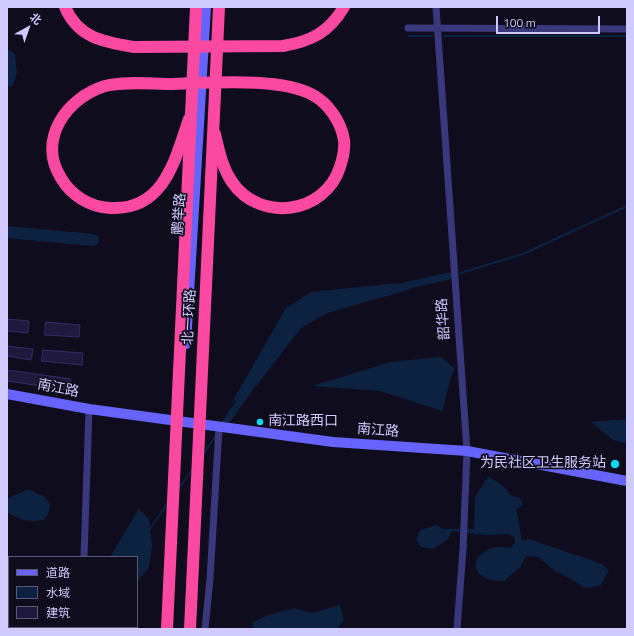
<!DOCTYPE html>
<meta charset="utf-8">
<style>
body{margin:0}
#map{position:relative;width:634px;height:636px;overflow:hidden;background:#0f0c1e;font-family:"Titillium Web","Noto Sans SC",sans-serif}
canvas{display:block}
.frame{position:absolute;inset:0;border:8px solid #d0cafe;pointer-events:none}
.legend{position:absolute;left:8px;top:556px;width:130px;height:72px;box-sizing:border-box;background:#0f0c1e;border:1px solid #5c5878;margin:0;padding:5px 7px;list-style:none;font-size:12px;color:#d0cafe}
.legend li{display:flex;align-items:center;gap:8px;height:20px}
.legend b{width:20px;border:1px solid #5c5878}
.north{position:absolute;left:8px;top:8px;width:40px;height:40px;-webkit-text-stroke:3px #0f0c1e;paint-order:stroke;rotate:40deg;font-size:11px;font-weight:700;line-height:16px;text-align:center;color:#d0cafe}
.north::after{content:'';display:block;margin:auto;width:14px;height:18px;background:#d0cafe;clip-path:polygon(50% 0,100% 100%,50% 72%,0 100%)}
.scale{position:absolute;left:496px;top:16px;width:104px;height:18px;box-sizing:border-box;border:2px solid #d0cafe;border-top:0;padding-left:5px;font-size:12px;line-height:14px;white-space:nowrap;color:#d0cafe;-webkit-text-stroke:3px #0f0c1e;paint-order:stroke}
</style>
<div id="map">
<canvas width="634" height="636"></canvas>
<div class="frame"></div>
<ul class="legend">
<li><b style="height:5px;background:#6664fc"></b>道路</li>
<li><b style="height:11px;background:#0d2241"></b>水域</li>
<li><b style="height:11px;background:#20193e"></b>建筑</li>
</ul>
<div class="north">北</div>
<div class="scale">100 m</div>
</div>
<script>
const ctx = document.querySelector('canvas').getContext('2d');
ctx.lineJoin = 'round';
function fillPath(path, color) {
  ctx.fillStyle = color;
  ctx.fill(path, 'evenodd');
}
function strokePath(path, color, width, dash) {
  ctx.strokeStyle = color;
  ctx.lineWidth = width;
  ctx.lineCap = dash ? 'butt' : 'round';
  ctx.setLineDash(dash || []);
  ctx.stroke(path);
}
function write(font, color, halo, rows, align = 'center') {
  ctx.font = font + ' "Titillium Web","Noto Sans SC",sans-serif';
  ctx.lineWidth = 3.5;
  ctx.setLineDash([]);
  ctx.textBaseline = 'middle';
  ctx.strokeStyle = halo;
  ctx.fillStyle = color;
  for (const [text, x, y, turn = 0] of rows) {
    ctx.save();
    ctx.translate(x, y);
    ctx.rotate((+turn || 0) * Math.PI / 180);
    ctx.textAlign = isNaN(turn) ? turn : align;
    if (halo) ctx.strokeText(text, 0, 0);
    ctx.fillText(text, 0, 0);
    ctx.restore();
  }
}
const water = new Path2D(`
 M7,49L15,54L17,73L13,86L7,87Z
 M399,283L412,289L327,313L301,328L257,385L231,404L286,308L311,292Z
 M441,357L455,369C447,382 448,397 442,411L380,391L312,386L390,362Z
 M627,419V443L613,440L591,422Z
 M488,477C496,480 507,487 510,495L520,498L523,505L516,510C520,519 519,530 522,541L529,539L602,564L609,571L600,586L584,588L573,580L555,571L538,557L526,556L520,567L504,581C458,581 474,540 511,548L515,542L514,537L508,534L485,535L452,531L448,539L433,549L421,547L416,540L420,530L436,525L443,529H474L475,497Z
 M28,489L45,497L50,505L48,515L43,520C29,523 19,520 7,512V499Z
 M139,509L149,519L152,546L149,567L137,582V557H110Z
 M340,605L344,620L337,629H254L252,623L268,615L295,608L311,613Z`);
const stream = new Path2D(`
 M409,36H432
 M444,36H627
 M460,273L523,254L627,206
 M203,454L216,436
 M179,488L193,469
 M149,530L168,503`);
const canal = new Path2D(`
 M396,288L449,276
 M225,423L252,385`);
const river = new Path2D(`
 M7,232L93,240`);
const building = new Path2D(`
 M7,319L29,321L28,333L7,331Z
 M46,322L80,325L79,337L45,335Z
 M7,346L33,349L31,360L7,356Z
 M43,350L83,353L82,365L42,361Z
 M7,370L71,379L69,390L7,381Z`);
const street = new Path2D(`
 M436,7L467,451L463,549L457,629
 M408,28L627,29
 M84,557L89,409
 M7,572H9
 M65,629L67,627
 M205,629L210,579L219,428`);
const secondary = new Path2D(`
 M186,344L206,7
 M7,394L89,409L333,442L467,451L627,481`);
const highway = new Path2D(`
 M65,7C78,38 104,42 134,47L283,46C312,41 329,32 344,7
 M189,119C175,160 164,211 110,208C89,207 71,195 61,178C37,140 66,98 105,86C125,81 151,84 172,84C210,83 280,77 313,95C329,104 341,122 344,140C345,149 343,158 340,167C325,214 260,223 232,182C222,167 219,151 215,134`);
const highwayBridge = new Path2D(`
 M167,629L196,7
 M190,629L219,7`);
const markers = [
 [260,422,4,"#05daef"],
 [615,464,5,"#05daef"]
];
const streetNames = [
 ["鹏举路",180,214,-86],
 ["北一环路",190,317,-87],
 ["韶华路",444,319,-94],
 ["南江路",58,389,11],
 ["南江路",378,431,4]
];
const poiNames = [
 ["南江路西口",268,422],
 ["为民社区卫生服务站",606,464,"right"]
];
fillPath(water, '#0d2241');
strokePath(stream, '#0d2241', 2);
strokePath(canal, '#0d2241', 7);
strokePath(river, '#0d2241', 12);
fillPath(building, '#20193e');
strokePath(building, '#372b6a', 1);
strokePath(street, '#3a387c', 7);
strokePath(secondary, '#6664fc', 10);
strokePath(highway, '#fb48a0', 12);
strokePath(highwayBridge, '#fb48a0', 12);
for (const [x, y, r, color] of markers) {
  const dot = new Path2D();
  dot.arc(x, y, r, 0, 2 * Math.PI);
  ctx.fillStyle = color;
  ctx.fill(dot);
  strokePath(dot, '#0f0c1e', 1.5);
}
write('14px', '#d0cafe', '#0f0c1e', streetNames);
write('14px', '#d0cafe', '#0f0c1e', poiNames, 'left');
</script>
